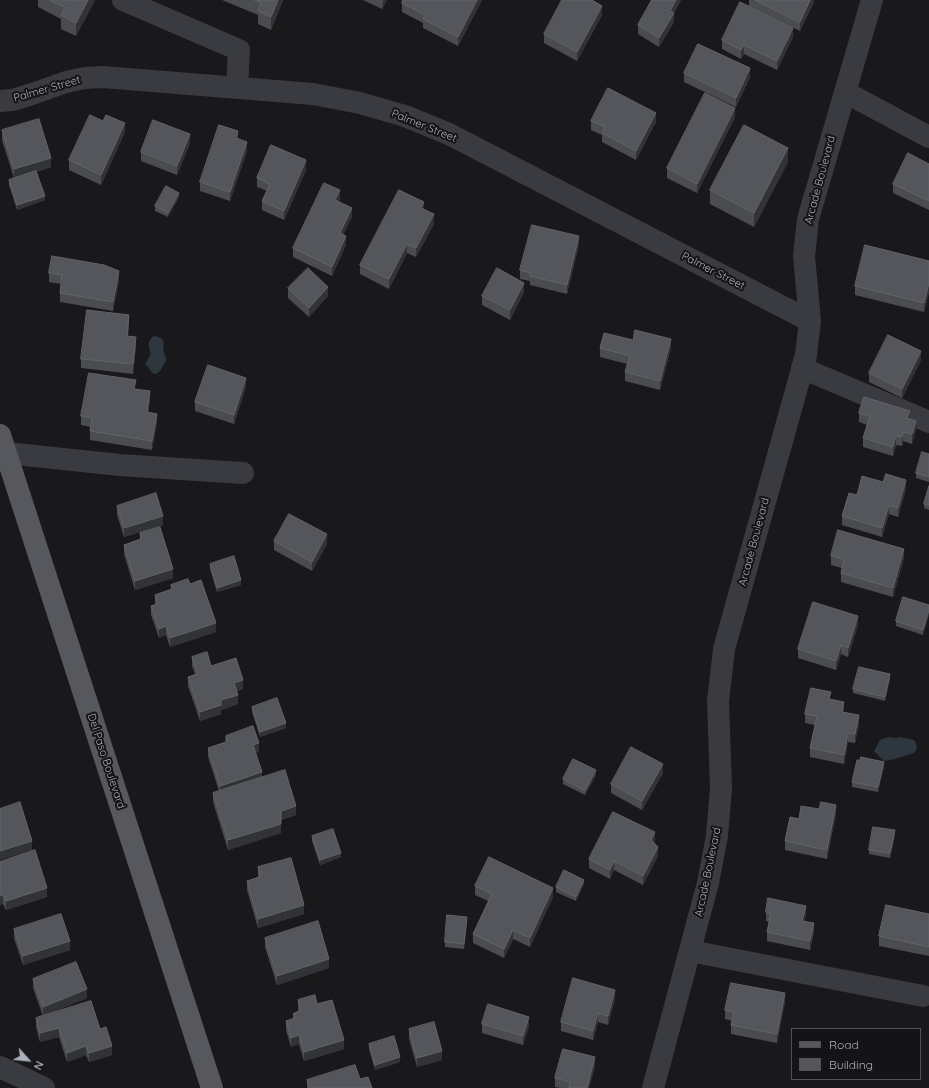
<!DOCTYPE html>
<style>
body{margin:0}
#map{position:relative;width:929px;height:1088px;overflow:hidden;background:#19191b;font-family:Quicksand,sans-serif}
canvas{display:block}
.legend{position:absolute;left:791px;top:1028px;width:130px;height:52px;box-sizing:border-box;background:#141416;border:1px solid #515258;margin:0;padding:5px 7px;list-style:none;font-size:12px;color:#acb0ba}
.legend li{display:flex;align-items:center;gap:8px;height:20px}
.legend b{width:20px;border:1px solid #515258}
.north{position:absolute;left:8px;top:1040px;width:40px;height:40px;-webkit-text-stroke:3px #141416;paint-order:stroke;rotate:117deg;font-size:11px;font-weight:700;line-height:16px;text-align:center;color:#acb0ba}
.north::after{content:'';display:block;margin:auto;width:14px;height:18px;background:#acb0ba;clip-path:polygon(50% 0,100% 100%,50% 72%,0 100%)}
</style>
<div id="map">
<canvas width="929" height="1088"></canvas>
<ul class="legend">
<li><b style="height:5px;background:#56585e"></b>Road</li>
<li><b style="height:11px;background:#55565b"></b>Building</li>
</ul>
<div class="north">N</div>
</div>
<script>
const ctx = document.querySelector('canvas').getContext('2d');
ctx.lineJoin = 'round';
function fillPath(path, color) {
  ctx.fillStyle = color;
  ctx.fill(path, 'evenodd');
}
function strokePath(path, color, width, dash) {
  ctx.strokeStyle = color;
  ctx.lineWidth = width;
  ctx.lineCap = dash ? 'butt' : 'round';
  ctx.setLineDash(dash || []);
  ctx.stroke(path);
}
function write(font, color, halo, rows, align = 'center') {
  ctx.font = font + ' Quicksand,sans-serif';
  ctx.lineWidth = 4;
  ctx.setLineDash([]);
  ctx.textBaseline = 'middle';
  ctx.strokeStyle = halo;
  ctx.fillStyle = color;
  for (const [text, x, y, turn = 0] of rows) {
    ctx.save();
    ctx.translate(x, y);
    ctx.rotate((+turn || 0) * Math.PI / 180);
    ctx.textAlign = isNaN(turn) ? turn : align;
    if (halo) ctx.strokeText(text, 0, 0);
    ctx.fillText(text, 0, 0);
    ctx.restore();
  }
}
const water = new Path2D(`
 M154,336C168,338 162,344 164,353C165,356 166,356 166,359C166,363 162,367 160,371L156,374L152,373C150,368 148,368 145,364L151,354C149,347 146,341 154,336Z
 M888,737L895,738L899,737L914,740C917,744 918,749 914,753L895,759L884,761L874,751L880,740Z`);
const minor = new Path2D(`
 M123,0L239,50L237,88
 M845,92L929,137
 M0,101L13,100L32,94L66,82L85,78L103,77L313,94L360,103L405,116L449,134L810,321
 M802,368L929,422
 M6,453L120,465L243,473
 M690,951L923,996
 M0,1067L44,1088
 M653,1088L708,883L717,836L721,788L718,701L724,649L806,355L810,321L804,256L808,219L872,0`);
const major = new Path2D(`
 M0,435L212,1088`);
const wall = new Path2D(`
 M38,0H95L76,36L61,29V19L38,7Z
 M222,0H283L271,30L258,24V15Z
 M363,0H387L382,9Z
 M403,0H482L458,46L423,28V23L402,12V3Z
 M652,0H681L674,13V22L659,47L638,34V25Z
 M749,0H814V2L800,31L749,6Z
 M602,15L577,61L544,43V34Z
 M793,37L777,70L744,54L741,59L722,49V40Z
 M684,73L750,77L736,107L684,82Z
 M735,117L697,193L667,178V168Z
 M591,121L656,122L636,160L602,142V135L591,130Z
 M2,130L51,167L36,172L45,200L17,210L9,185V180L22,176L14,178L2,140Z
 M125,132L101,185L69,170V160Z
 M238,138L247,151L230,201L200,191V182Z
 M190,143L177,175L141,161V152Z
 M788,162L754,227L710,204V190Z
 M929,164V210L893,193V184Z
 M306,170L284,220L262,210V201L267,191L257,187V178Z
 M179,197L168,217L155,211V206Z
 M340,200L339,202L352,217L343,234L346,245L332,276L293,257V248Z
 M424,210L434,224L416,257L407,253L389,289L360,274V265Z
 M579,245L567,294L530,285V281L520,279V270Z
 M929,261V292L924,312L855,295V286Z
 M49,273L119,281L113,311L60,302V293L61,284L49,282Z
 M288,288L328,296L309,317L288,298Z
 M524,292L510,320L482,305V296Z
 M129,324L128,336L136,346L133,374L81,368V359Z
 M633,340L671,348L660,390L625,381V372L627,364L600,357V348Z
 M921,360L902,398L869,382V373Z
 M246,387L234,424L195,411V402Z
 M136,389L150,400L148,413L157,423L152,450L90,440V427L81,425V416Z
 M859,413L910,419L916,430L912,444L903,441L902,446L896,445L893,456L863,447V438L867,425L859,422Z
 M929,454V482L916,478V473Z
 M883,482L906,489L898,517L889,514L882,537L842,525V516L857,495Z
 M929,486V510L924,508V504Z
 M117,506L163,525L124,537L117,515Z
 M140,533L173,578L135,590L124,554V545L140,539Z
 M274,541L327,544L312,571L274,550Z
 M831,556L904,558L893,597L841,582V573L842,568L831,565Z
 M210,564L241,585L217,592L210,569Z
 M190,584L216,632L170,647L166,635L159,638L151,615V606L155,605V595L171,590V585Z
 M929,605L923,635L896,626V621Z
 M858,625L848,657L841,654L836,670L798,658V649Z
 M192,657L211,666L243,689L237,691L238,704L221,710V714L200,721L188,686V677L195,674L192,666Z
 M890,679L885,701L853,693V689Z
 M831,700L844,712L859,724L855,743L848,742L844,764L810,757V748L815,725L805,723V714Z
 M252,707L286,728L260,737L252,712Z
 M208,748L259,752L255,753L262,777L296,815L281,820V833L228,850L213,802V793L219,791L208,757Z
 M860,760L884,766L878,792L852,787V782Z
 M663,773L642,810L611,793V784Z
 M596,775L585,795L563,784V779Z
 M836,814L827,859L785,850V841L799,819Z
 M895,835L890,858L869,854V850Z
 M312,836L341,857L320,865L312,841Z
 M655,842L654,843L658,856L643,885L614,870L610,879L589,868V859Z
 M0,862L47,897L6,910L3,904L0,905Z
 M258,867L304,914L258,928L247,890V881L258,877Z
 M584,884L576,901L556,892V887Z
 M475,886L553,897L530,947L513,939L504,958L473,943V934L488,901L475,895Z
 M766,912L806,915L804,921L814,932L810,950L767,941V932L769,922L766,921Z
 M929,914V956L879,946V936Z
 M467,921L464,949L445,947V942Z
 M14,929L70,950L23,965L14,938Z
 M265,938L329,968L277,985L265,947Z
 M33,979L87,998L43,1016L33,988Z
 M615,999L608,1025L598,1022L593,1040L561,1031V1022Z
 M298,1000L317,1004L344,1049L304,1061L299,1044L291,1047L286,1030V1021L293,1019V1014L298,1011Z
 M785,1002L777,1043L731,1034V1025L732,1021L725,1019V1010Z
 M36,1018L100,1029L112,1055L89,1062L86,1055L67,1062L59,1037L40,1042L36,1027Z
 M482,1024L529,1026L523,1045L482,1033Z
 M409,1029L442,1060L417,1067L409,1039Z
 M369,1044L400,1062L375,1070L369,1049Z
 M595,1066L589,1088H560L555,1087V1078Z
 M360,1079L372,1088H307V1080Z`);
const shadedWall = new Path2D(`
 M88,0H95L76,36V23Z
 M278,0H283L271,30V17Z
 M383,0H387L382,9Z
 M477,0H482L458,46V37Z
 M676,0H681L674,13V22L659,47V38L670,11Z
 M810,0H814V2L800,31V22Z
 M602,6V15L577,61V52Z
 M793,28V37L777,70V61Z
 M744,45V54L741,59V50Z
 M750,68V77L736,107V98Z
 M735,108V117L697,193V184Z
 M656,113V122L636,160V151Z
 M125,123V132L101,185V175Z
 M238,131V140L236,138Z
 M190,134V143L177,175V166Z
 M247,142V151L230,201V192Z
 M788,148V162L754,227V213Z
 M51,158V167L14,178V169Z
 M306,160V170L284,220V211Z
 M340,190V200L335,209V200Z
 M179,193V197L168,217V213Z
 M45,196V200L17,210V205Z
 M424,202V212L421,208Z
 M352,208V217L340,242V233Z
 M434,214V224L416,257V248Z
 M346,236V245L332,276V267Z
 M579,236V245L567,294V285Z
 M407,244V253L389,289V279Z
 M119,271V281L113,311V302Z
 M524,283V292L510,320V310Z
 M929,283V292L924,312V303Z
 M328,287V296L309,317V308Z
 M129,315V324L127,345V336Z
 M136,337V346L133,374V364Z
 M671,339V348L660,390V381Z
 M921,351V360L902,398V389Z
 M246,378V387L234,424V415Z
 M150,391V400L147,422V412Z
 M910,411V420L907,418Z
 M157,414V423L152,450V441Z
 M916,421V430L912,444V434Z
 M903,432V441L902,446V437Z
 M896,436V445L893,456V447Z
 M906,480V489L898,517V508Z
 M889,505V514L882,537V528Z
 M163,516V525L124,537V528Z
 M327,534V544L312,571V562Z
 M904,549V558L893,597V588Z
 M173,569V578L135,590V581Z
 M241,580V585L217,592V588Z
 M929,610V615L923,635V630Z
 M858,616V625L848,657V648Z
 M216,623V632L170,647V638Z
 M166,626V635L159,638V629Z
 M841,645V654L836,670V661Z
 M890,674V679L885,701V697Z
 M243,680V689L234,692V683Z
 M238,695V704L221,710V714L200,721V712L221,700Z
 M844,702V711L842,721V712Z
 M859,715V724L855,743V734Z
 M286,723V728L260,737V732Z
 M848,733V742L844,764V755Z
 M259,743V752L253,754V745Z
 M884,762V766L878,792V787Z
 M663,764V773L642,810V801Z
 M596,770V775L585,795V791Z
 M262,772V781L220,795V786Z
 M836,805V814L827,859V850Z
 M296,806V815L281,820V811Z
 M281,824V833L228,850V840Z
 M895,830V835L890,858V853Z
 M655,832V842L651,849V840Z
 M32,841V850L0,860V851Z
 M658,847V856L643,885V876Z
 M341,853V857L320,865V860Z
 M614,861V870L610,879V870Z
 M584,880V884L576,901V897Z
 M47,888V897L6,910V901Z
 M553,888V897L530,947V938Z
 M3,895V904L0,905V896Z
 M304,905V914L258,928V919Z
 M806,906V915L802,930V921Z
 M814,923V932L810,950V941Z
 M513,930V939L504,958V949Z
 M70,941V950L23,965V956Z
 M329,959V968L277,985V976Z
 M87,989V998L43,1016V1007Z
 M615,990V999L608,1025V1016Z
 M785,993V1002L777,1043V1034Z
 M598,1013V1022L593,1040V1031Z
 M529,1017V1026L523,1045V1036Z
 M59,1028V1037L40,1042V1033Z
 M299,1035V1044L291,1047V1038Z
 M344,1040V1049L304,1061V1052Z
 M86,1046V1055L67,1062V1053Z
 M112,1046V1055L89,1062V1053Z
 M442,1051V1060L417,1067V1058Z
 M400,1057V1062L375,1070V1065Z
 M595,1057V1066L589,1088H587Z`);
const building = new Path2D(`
 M50,0H88L76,23L61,15L65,8Z
 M255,0H278L271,17L258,11L261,3Z
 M403,0H477L458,37L423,19L425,15L402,3Z
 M562,0H592L602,6L577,52L544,34Z
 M652,0H676L670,11L674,13L659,38L638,25Z
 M755,0H810L800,22Z
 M740,2L793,28L777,61L744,45L741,50L722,40Z
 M698,44L750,68L736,98L684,73Z
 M608,88L656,113L636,151L602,133L605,127L591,121Z
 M705,93L735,108L697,184L667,168Z
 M90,115L103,121L106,115L125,123L101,175L69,160Z
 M39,119L51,158L14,169L2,130Z
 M153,120L190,134L177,166L141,152Z
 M219,125L238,131L236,138L247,142L230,192L200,182Z
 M744,125L788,148L754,213L710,190Z
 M271,145L306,160L284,211L262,201L270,184L257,178Z
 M908,153L929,164V201L893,184Z
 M36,171L45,196L17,205L9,180Z
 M324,183L340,190L335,200L352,208L340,233L346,236L332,267L293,248Z
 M166,186L179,193L168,213L155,206Z
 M399,190L424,202L421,208L434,214L416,248L407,244L389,279L360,265Z
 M532,225L579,236L567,285L530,276L531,273L520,270Z
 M865,245L929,261V283L924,303L855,286Z
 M52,256L104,265L119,271L113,302L60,293L62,275L49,273Z
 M308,268L328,287L309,308L288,288Z
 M497,268L524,283L510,310L482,296Z
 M87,310L129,315L127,336L136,337L133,364L81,359Z
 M635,330L671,339L660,381L625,372L630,356L600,348L604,333L633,340Z
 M888,335L921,351L902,389L869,373Z
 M208,365L246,378L234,415L195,402Z
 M89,373L136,380L134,389L150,391L147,412L157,414L152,441L90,431L92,418L81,416Z
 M864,397L910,411L907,418L916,421L912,434L903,432L902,437L896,436L893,447L863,438L870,416L859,413Z
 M922,452L929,454V477L916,473Z
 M886,474L906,480L898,508L889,505L882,528L842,516L849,493L857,495L862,476L883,482Z
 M929,486V505L924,504Z
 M156,493L163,516L124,528L117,506Z
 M289,514L327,534L312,562L274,541Z
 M160,527L173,569L135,581L124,545L141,539L140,533Z
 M838,530L904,549L893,588L841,573L844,559L831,556Z
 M234,556L241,580L217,588L210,564Z
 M188,579L190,584L201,580L216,623L170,638L166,626L159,629L151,606L157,604L155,595L172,589L171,585Z
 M903,597L929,605V610L923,630L896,621Z
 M813,602L858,616L848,648L841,645L836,661L798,649Z
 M207,652L211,666L236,658L243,680L234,683L238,695L221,700V705L200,712L188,677L198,674L192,657Z
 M859,667L890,674L885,697L853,689Z
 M811,688L831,692L829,699L844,702L842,712L859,715L855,734L848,733L844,755L810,748L817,716L805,714Z
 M277,698L286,723L260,732L252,707Z
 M253,726L259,743L253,745L262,772L220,786L208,748L226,742V736Z
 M631,747L663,764L642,801L611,784Z
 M861,757L884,762L878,787L852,782L857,760H860Z
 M573,759L596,770L585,791L563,779Z
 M285,770L296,806L281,811V824L228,840L213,793Z
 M20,802L32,841L0,851V809Z
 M821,802L836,805L827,850L785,841L790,817L799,819L801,806L819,809Z
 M613,812L655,832L651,840L658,847L643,876L614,861L610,870L589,859Z
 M873,827L895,830L890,853L869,850Z
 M333,829L341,853L320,860L312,836Z
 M35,850L47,888L6,901L3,895L0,896V862Z
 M489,857L553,888L530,938L513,930L504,949L473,934L492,894L475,886Z
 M291,858L304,905L258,919L247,881L260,877L258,867Z
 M564,870L584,880L576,897L556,887Z
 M768,898L806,906L802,921L814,923L810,941L767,932L771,913L766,912Z
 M886,905L929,914V947L879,936Z
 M61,914L70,941L23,956L14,929Z
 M447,915L467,917L464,944L445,942Z
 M318,921L329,959L277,976L265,938Z
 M76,962L87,989L43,1007L33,979Z
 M573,978L615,990L608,1016L598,1013L593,1031L561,1022Z
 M731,983L785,993L777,1034L731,1025L734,1012L725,1010Z
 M315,995L317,1004L332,1000L344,1040L304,1052L299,1035L291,1038L286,1021L295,1018L293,1014L301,1010L298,1000Z
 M91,1001L100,1029L106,1027L112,1046L89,1053L86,1046L67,1053L59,1028L40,1033L36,1018Z
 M488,1004L529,1017L523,1036L482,1024Z
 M434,1022L442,1051L417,1058L409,1029Z
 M394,1036L400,1057L375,1065L369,1044Z
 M563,1049L595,1057L587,1088H569L570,1082L555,1078Z
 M355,1065L360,1079L368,1077L372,1088H309L307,1080Z`);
const streetNames = [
 ["Palmer Street",47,89,-16],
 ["Palmer Street",424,126,22],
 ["Arcade Boulevard",820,180,-75],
 ["Palmer Street",713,271,27],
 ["Arcade Boulevard",754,542,-75],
 ["Del Paso Boulevard",106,761,72],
 ["Arcade Boulevard",708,872,-78]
];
fillPath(water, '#2f373e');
strokePath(minor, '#3a3b40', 22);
strokePath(major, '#56585e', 22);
fillPath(wall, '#4a4c50');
fillPath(shadedWall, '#323336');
fillPath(building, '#55565b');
strokePath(building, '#62646a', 1);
write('11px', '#acb0ba', '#141416', streetNames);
</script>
